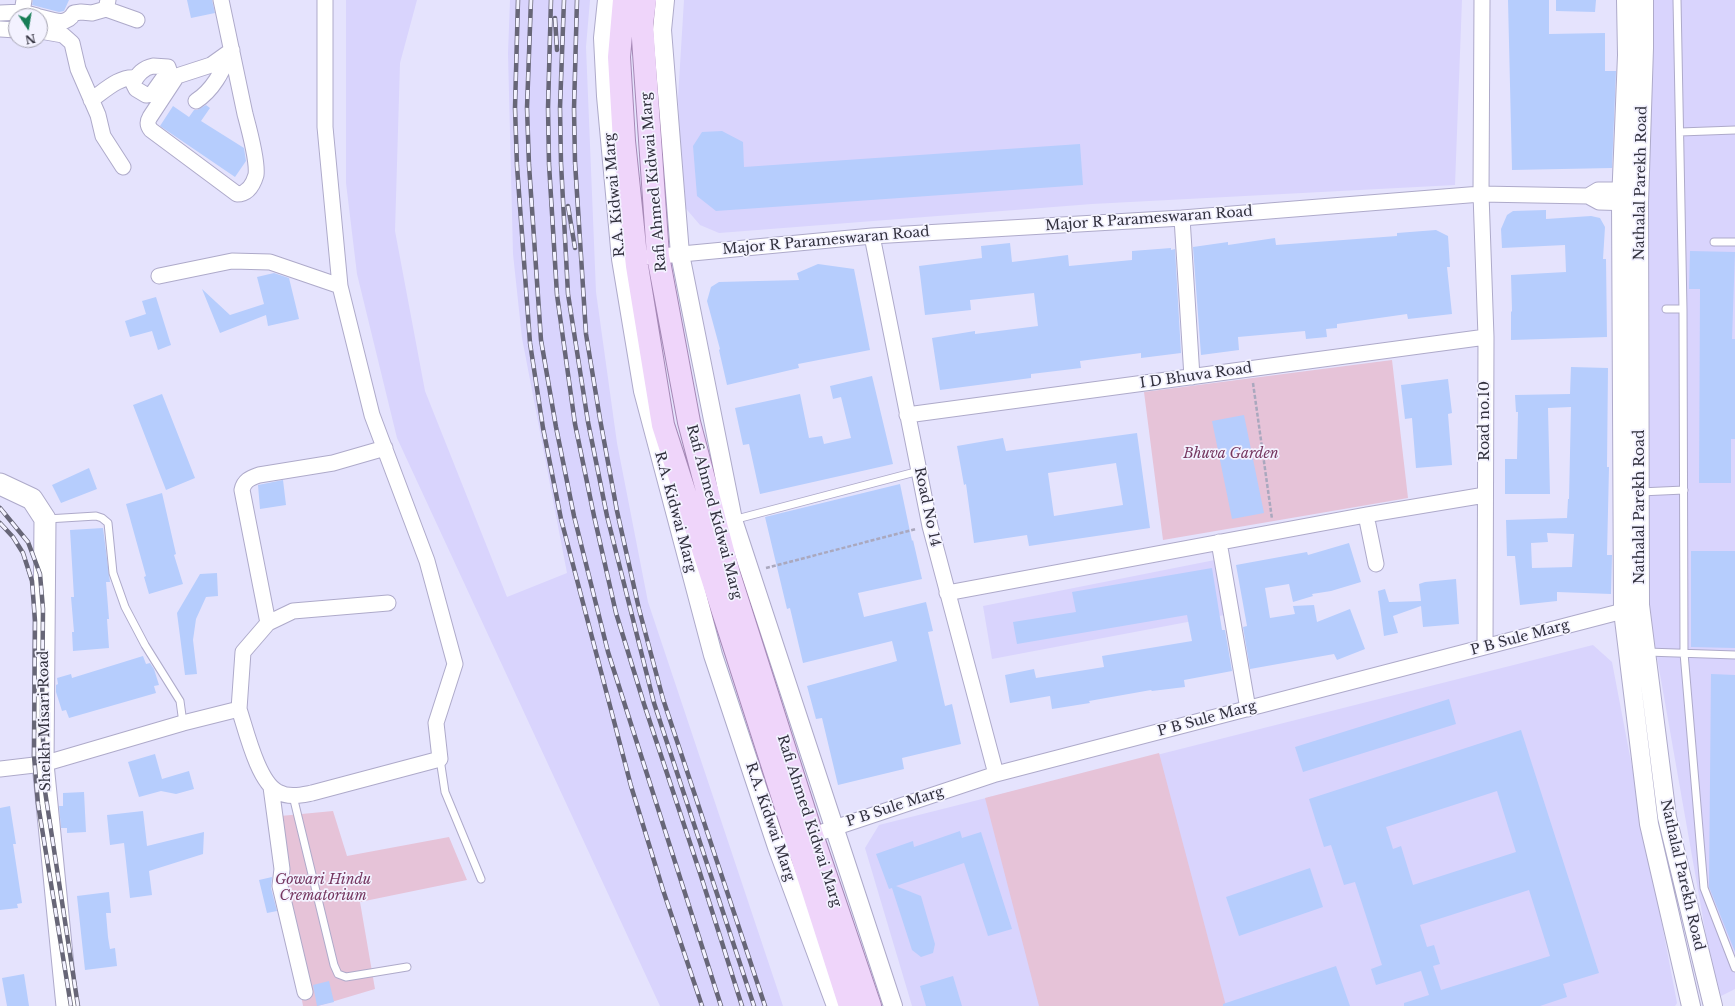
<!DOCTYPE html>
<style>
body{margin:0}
#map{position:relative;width:1735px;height:1006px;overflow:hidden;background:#e5e3fd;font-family:"Libre Baskerville",serif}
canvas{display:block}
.north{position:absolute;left:8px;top:8px;width:40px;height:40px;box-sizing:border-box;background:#f3f2ff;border:1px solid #a5a4b1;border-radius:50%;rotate:168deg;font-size:11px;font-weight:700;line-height:16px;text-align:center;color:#31303d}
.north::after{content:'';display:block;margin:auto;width:14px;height:18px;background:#177d56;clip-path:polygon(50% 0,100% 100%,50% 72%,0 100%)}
</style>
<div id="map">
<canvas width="1735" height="1006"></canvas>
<div class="north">N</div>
</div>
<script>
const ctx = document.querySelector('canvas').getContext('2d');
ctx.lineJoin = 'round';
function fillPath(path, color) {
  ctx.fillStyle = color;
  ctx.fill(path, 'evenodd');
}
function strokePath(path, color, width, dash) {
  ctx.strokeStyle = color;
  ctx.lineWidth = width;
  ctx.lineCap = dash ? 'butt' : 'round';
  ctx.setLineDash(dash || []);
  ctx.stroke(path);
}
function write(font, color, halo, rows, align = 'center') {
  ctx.font = font + ' "Libre Baskerville",serif';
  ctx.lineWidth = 3.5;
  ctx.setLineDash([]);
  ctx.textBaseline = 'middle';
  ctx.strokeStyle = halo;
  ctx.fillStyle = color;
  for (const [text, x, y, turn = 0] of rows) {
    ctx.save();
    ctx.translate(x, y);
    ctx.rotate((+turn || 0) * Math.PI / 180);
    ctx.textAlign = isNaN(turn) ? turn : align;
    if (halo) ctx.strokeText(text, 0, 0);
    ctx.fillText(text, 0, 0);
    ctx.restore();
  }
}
const built = new Path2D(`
 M346,0H417L400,63L395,231L425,391L507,597L567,573L522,338L513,254L508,53L510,0H590L586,47L596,292L617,443L648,602L783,1006H660L397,438L357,274L346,183Z
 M684,0H1462L1455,185L1092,204L719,233L700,225L682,204L678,98Z
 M1651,0H1735V989L1717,998L1648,606L1646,192Z
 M1225,558L1235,613L992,659L983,606Z
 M1593,645L1612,662L1677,1003L1675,1006H912L865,848L879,825Z`);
const green = new Path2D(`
 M1392,360L1408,498L1163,540L1144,392Z
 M1159,753L1226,1006H1039L985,798Z
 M333,811L347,856L449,837L467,880L360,902L375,989L318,1006H303L270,817Z`);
const building = new Path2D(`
 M33,0H69L64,11L59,12L32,5Z
 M187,0H212L215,13L191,18Z
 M1508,0H1549V34L1605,33V71H1616L1612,168L1512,170Z
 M1556,0H1596L1595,12L1556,11Z
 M206,105L210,108L201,121L244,148L246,161L235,177L160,126L173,106L189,117L194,110H197Z
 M722,131L743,142L744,167L1080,144L1083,185L716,211L697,196L693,146L702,132Z
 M1546,210V219L1591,216L1600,218L1605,227L1603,259H1606L1607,337L1511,340V312L1512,311L1511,275L1566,272L1565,245L1502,248L1501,229L1507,215L1513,211Z
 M1436,230L1448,236L1450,267H1447L1452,314L1408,319L1407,314L1337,324V328L1326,329L1327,337L1306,339L1305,331L1238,337L1239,350L1201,355L1193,247L1228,242V245L1275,238L1276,245L1397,236V233Z
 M1010,243L1012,262L1068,255L1069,266L1132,260V251L1171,248V250L1175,249L1181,353L1141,358V353L1080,361L1081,368L1031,374V378L940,390L932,338L975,331V334L1038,326L1034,293L970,300L971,310L925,315L919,266L982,258L981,246Z
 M1690,251L1735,252L1732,339H1735V439H1731V483H1699L1700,289H1689Z
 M818,264L854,269L870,350L798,364L799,368L727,385L719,350L720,349L707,301L711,287L719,282L799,280L797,273Z
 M274,273L289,278L299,319L268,326L266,315L220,333L202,289L230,315L264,304L257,277Z
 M156,297L171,345L158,350L152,331L130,337L125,321L146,314L142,301Z
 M1571,367L1608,368L1607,467H1609L1607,555H1612L1611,594L1557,592V601L1520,605L1515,556H1507L1506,520L1567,518L1568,499H1569L1571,407L1548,408L1550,494H1505V459H1517L1518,412H1516L1515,395L1570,394ZM1547,533L1574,534L1572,567L1532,568L1531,543L1548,542Z
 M872,376L893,464L760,494L749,444L743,445L735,408L800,394L809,438L822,436L824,444L851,438L841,397L833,399L830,386Z
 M1448,379L1452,413L1448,414L1452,465L1416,468L1412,418L1405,419L1401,385Z
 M162,394L195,478L166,490L133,405Z
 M1244,415L1264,513L1232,519L1212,421Z
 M1137,433L1150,528L1029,546L1027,535L974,543L966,484L964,485L957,446L1003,438L1006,451ZM1116,463L1123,505L1054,516L1048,473Z
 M89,468L97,489L61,503L52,485Z
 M283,480L286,505L260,509L258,485Z
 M900,484L912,541L913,540L922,579L858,593L864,617L926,602L933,631L928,632L945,706L952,704L961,744L902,758L904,769L838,785L822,718L816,719L807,686L897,661L892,641L803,663L790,608L787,609L765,517Z
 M162,493L176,554L174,555L183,584L149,594L144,577L146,576L126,504Z
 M103,528L110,582H106L109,619H107L109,648L73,651L72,632H74L71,597H74L70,530Z
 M1349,543L1361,582L1331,591L1312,594L1313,596L1293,602L1289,584L1265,588L1270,618L1295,614L1293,606L1314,605L1317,622L1350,609L1365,649L1337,660L1334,654L1250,669L1243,627L1247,626L1236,565L1307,552L1308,555Z
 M1691,551H1735V648L1691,647Z
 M1212,568L1222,630H1225L1232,671L1184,680L1185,687L1152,691L1151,690L1089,701L1090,703L1052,709L1050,696L1010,703L1005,675L1034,669L1036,678L1104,667L1102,656L1192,641L1187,615L1017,644L1013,622L1076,612L1072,592Z
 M217,573L218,596L206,597L196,619L193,640L197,674L185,675L177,613L200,574Z
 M1456,579L1459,624L1423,627L1421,606L1393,616L1398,633L1384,636L1378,591L1385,589L1389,602L1421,601L1419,584L1425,582Z
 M143,656L146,664L150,663L154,669L159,685L154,686L156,693L69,718L66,710L62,711L56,692V685L58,684L57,678L71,674L72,678Z
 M1711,674L1735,675V952L1709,887Z
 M1449,699L1456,724L1303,772L1295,747Z
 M1521,730L1599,973L1563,984L1567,997L1540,1006H1404V1003L1429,995L1421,971L1376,985L1371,969L1382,965L1355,882L1344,885L1331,845L1324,847L1309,799ZM1497,791L1516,852L1413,885L1401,846L1393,849L1386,827ZM1529,890L1550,956L1441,990L1433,966L1440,964L1434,945L1427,947L1420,925Z
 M155,754L162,779L189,771L194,789L176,794L161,791L139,797L128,762Z
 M84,792L86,832L67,833V828H61L59,806H63V793Z
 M10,806L16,844H13L22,903L17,904L18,908L0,910V808Z
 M143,811L147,846L204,832L203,854L149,871L152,895L130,898L124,843L110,845L107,815Z
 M960,831L962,838L981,832L1012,929L988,936L964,863L896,886L921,896L935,944L933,953L921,957L912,950L892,888L889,889L876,854L913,841L914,847Z
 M1310,868L1323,907L1239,936L1226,897Z
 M272,877L271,888L277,911L267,913L259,880Z
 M109,892L111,913H106L108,937L110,949L115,948L117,966L85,970L77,896Z
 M1336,966L1350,1006H1223V1004Z
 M24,974L29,1006H7L2,978Z
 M953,976L962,1006H926L920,986Z
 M329,981L334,1002L317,1006L313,985Z`);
const path = new Path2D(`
 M1253,383L1272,519
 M766,568L916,529`);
const service = new Path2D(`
 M1677,0L1683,309L1684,653L1704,888L1735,968
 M1680,132L1735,130
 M1714,242H1735
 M1666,309H1683
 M1640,492L1684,490
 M47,519L96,516L102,518L108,523L113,573L125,607L145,645L180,701L183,723
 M733,520L919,471
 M1647,652L1735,655
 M440,759L445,792L481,879
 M293,796L334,965L338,974L346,977L407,967`);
const minor = new Path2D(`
 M24,0L22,12L37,16
 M221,0C229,38 237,76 245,114C249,129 258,161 256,175C253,185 248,194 237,194L151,130C147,125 147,122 150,117L177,76L211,65L232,50
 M1482,0L1481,194L1486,337L1485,647
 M106,9L137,20
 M0,13L22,12
 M40,17C53,20 66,27 74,13L81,12L92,13L106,9L108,0
 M0,29L16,30
 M40,31L63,35L72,43L78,69L98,115L103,136L123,167
 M153,66L168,67L169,70L152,94L146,95L136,89L133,83C138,74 143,68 153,66Z
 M91,100C103,92 120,75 136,78
 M196,101C213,90 222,72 230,53
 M1588,196L1598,190H1632
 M1182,218L1192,377
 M872,236L930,526L996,774
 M650,257L872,236L1182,218L1481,194L1588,196L1599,202L1632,203
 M159,276L232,261L270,262L340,286
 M907,415L1486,337
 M1366,515L1376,564
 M1219,542L1248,709
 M947,593L1366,515L1485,495
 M268,623L242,490C244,480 251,478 259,475L333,463L385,448
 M239,709L243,652L268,623L293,611L388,603
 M0,769L43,764L183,723L239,709C246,730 258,782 278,792C289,798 301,795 312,793L440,759L436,723L455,664L427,561L372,415L340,286L325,127V0
 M271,787L282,869L280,886L305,992
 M777,847L996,774L1623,611L1634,607`);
const tertiary = new Path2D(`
 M607,0L603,38L606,96L621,259L643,391L713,655L777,847L836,1006
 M665,0L662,30L680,254L733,520L893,1006
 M1626,0L1627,55L1621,202L1623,611L1649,824L1691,1006
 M1644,0V48L1639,203L1640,605L1667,817L1713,1006`);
const secondary = new Path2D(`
 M0,484L32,499L45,519L43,764L67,1006`);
const primary = new Path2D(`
 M624,0L619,57L624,141L637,266L663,425L850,1006
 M645,0L642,24L658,256L689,422L729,574L812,835L870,1006`);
const rail = new Path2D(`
 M518,0L515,108L517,166L530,343L543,428L561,519L631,786L663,890L702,1006
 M531,0L527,108L529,165L541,340L556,427L574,516L608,652L721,1006
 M551,0L548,108L549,164L557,295L575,424L594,516L616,613L644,704L700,873L742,1006
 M564,0L560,108L561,163L568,294L588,422L607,516L654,703L754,1006
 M577,0L574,109L575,162L586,334L600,419L617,511L639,609L663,699L765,1006
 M555,18L557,50
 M568,206L575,248
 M0,508L28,542L40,574L43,609L42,714L45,791L78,1006
 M0,523L13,537L23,553L32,581L35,621L34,756L38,804L71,1006`);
const streetNames = [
 ["Rafi Ahmed Kidwai Marg",654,182,-95],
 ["Nathalal Parekh Road",1641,183,-89],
 ["R.A. Kidwai Marg",615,195,-95],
 ["Major R Parameswaran Road",1149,219,-4],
 ["Major R Parameswaran Road",826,241,-5],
 ["I D Bhuva Road",1196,376,-8],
 ["Road no.10",1485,421,-90],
 ["Road No 14",927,507,78],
 ["Nathalal Parekh Road",1640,507,-90],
 ["R.A. Kidwai Marg",675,512,75],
 ["Rafi Ahmed Kidwai Marg",714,512,75],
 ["P B Sule Marg",1520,638,-15],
 ["P B Sule Marg",1207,719,-15],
 ["Sheikh Misari Road",45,721,-91],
 ["P B Sule Marg",895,807,-18],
 ["Rafi Ahmed Kidwai Marg",809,821,72],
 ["R.A. Kidwai Marg",770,822,71],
 ["Nathalal Parekh Road",1682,875,77]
];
const parkNames = [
 ["Bhuva Garden",1231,454],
 ["Gowari Hindu",323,880],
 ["Crematorium",323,896]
];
fillPath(built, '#d9d4fd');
fillPath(green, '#e6c3d8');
fillPath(building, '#b6cdfd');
strokePath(service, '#aeaaca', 9);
strokePath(minor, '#aeaaca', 17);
strokePath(tertiary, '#aeaaca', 20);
strokePath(secondary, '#aeaaca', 23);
strokePath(primary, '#a689b6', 24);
strokePath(path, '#aaa8be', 2.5, [4, 2]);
strokePath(service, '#fff', 7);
strokePath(minor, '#fff', 15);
strokePath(tertiary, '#fff', 18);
strokePath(secondary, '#fff', 21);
strokePath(primary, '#efd5fa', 22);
strokePath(rail, '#676677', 4.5);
strokePath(rail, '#f3f2ff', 3, [9]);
write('14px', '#31303d', '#f3f2ff', streetNames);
write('italic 14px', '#763861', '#f3f2ff', parkNames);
</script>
